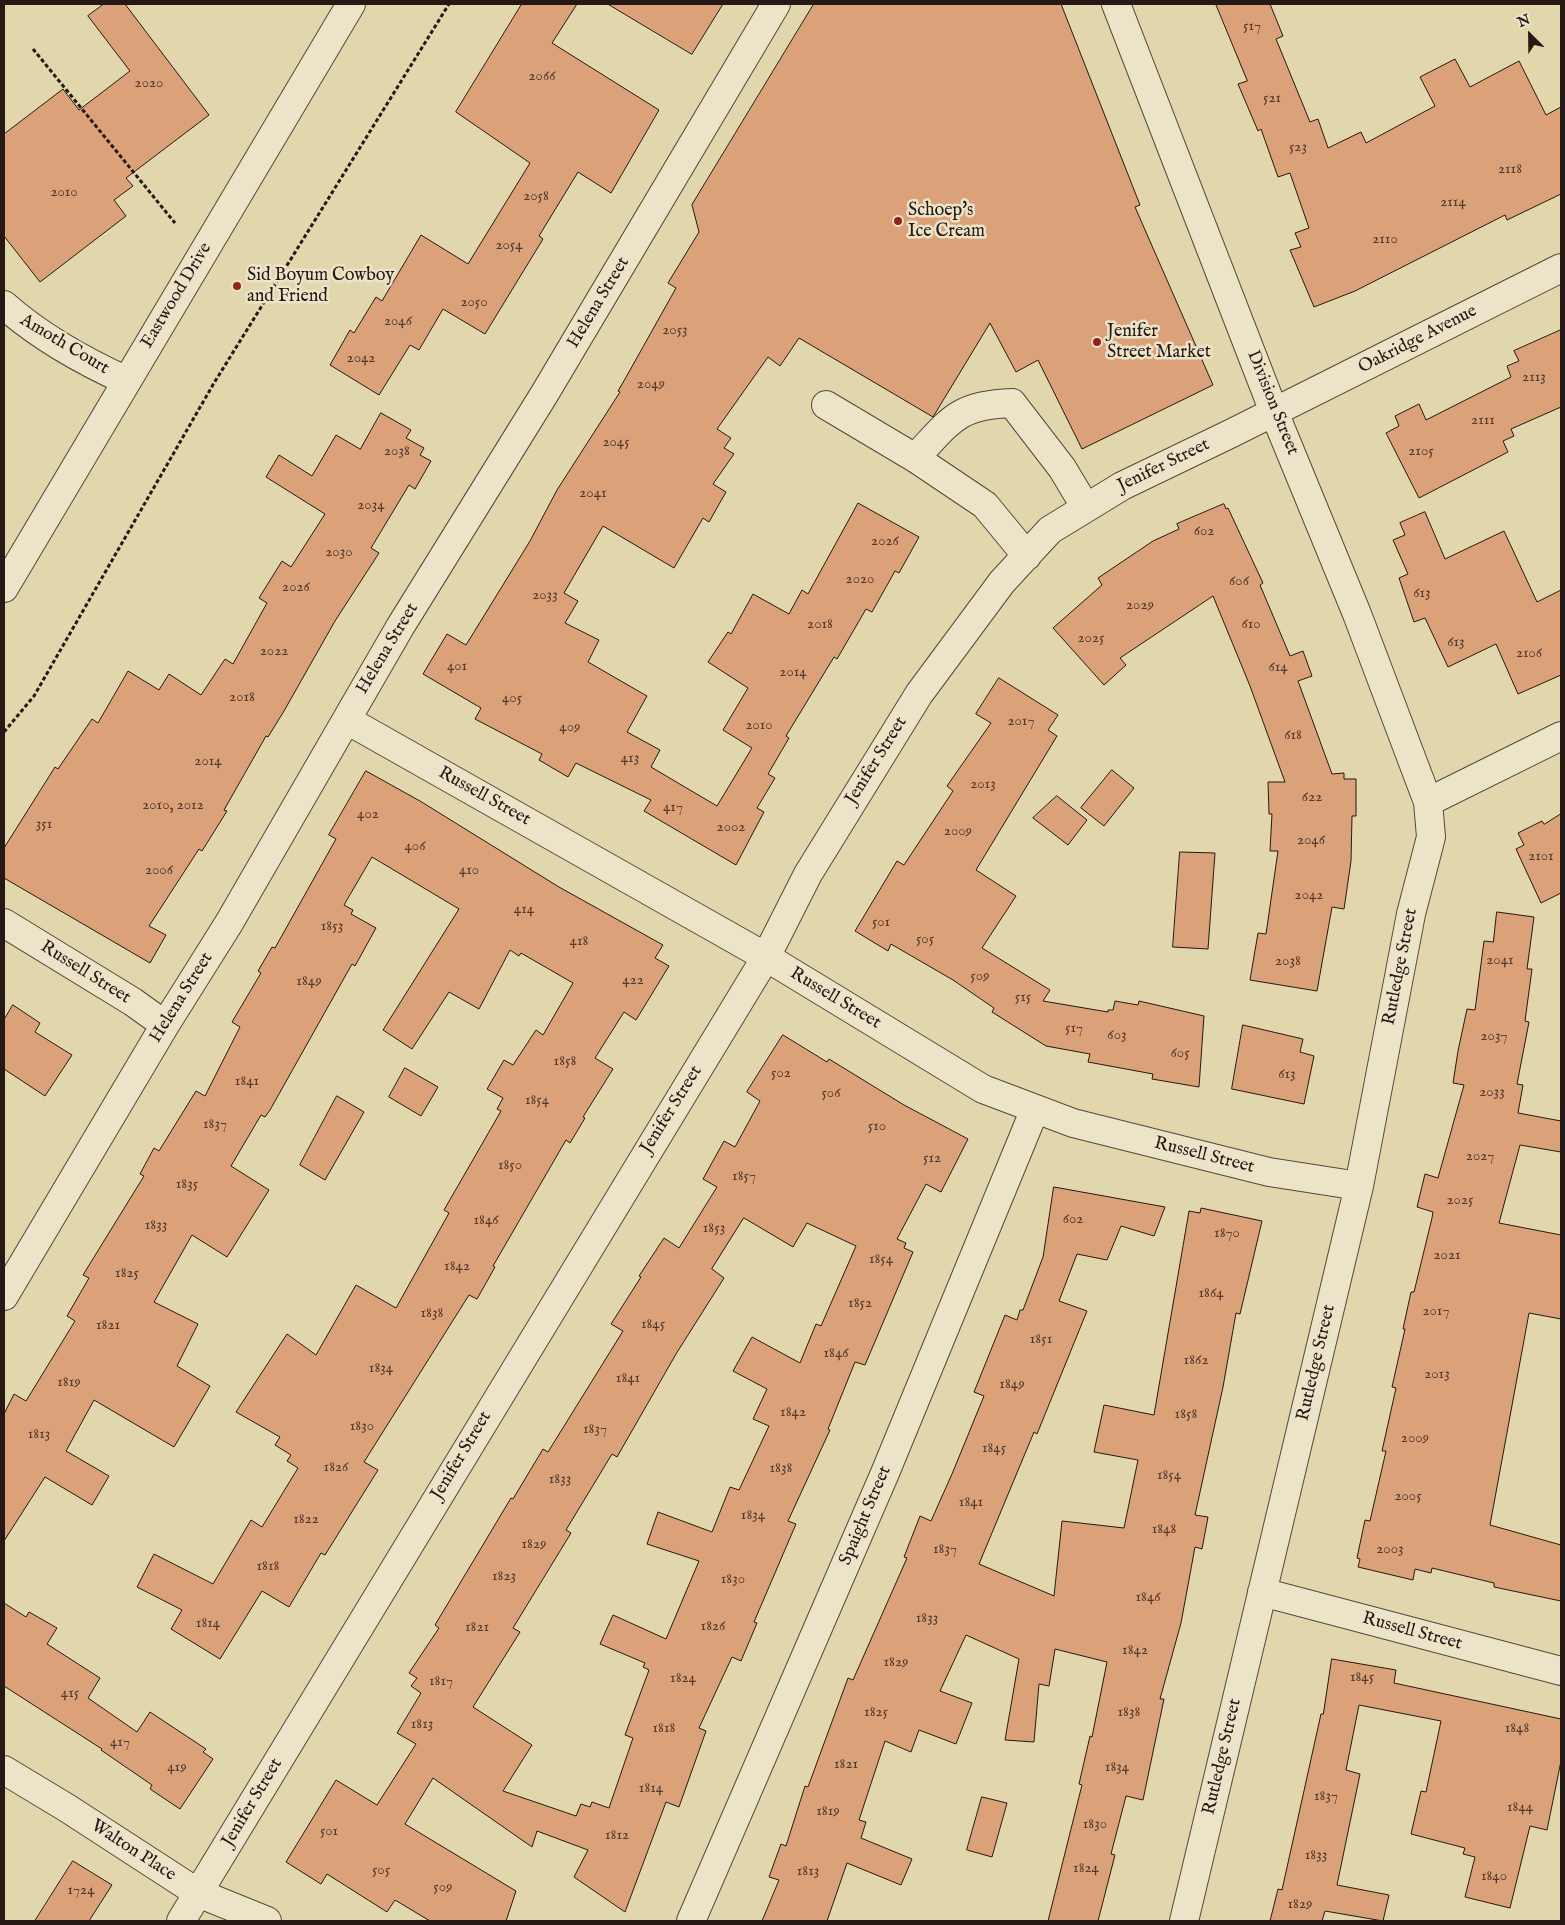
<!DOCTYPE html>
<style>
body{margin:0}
#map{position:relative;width:1565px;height:1925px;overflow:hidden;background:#e1d6ac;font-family:"IM FELL English",serif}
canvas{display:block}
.frame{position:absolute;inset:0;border:5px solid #261814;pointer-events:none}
.north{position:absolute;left:1505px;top:10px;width:50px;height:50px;-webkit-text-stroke:4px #ece4c9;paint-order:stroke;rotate:337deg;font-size:14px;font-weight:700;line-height:20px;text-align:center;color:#261814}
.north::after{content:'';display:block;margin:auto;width:18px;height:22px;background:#261814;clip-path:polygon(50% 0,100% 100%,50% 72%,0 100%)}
</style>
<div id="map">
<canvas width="1565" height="1925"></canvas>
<div class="frame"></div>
<div class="north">N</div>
</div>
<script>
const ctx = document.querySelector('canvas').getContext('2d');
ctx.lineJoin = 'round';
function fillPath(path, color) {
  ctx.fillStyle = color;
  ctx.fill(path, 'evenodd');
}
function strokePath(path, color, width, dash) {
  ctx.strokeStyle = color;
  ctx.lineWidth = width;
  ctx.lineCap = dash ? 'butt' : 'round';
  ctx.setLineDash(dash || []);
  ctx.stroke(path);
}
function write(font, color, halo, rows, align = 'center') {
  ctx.font = font + ' "IM FELL English",serif';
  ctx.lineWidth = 5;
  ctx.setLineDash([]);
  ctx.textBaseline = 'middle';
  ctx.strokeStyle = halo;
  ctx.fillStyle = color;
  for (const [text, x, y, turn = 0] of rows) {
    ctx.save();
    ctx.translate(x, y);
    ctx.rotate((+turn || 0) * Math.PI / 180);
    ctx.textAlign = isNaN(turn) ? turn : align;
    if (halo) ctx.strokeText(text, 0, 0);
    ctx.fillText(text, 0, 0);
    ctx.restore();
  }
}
const building = new Path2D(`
 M104,4H125L209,115L126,178L133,186L114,200L126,216L40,282L4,236V134L63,89L79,110L130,71L88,16Z
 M522,4H577L552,43L659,110L611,193L578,172L539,236L543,239L485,334L443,309L419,350L410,345L379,395L330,365L350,330L354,333L376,297L382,301L421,235L468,264L530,163L456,112Z
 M608,4H723L692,54Z
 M814,4H1061L1140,205L1135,207L1213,385L1082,449L1038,360L1016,372L990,323L933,417L799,338L780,366L768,357L717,429L731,438L724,448L734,454L713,484L726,492L709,522L703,518L674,568L603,526L564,593L578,601L565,623L599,640L588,662L647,696L627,732L660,750L651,767L717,806L752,748L723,730L748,688L708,662L728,632L731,634L753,594L789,614L802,590L808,594L858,503L919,537L899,573L895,571L872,612L866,609L837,659L834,657L786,736L789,738L768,774L775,778L757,808L764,812L736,865L644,811L651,800L576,763L568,777L539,760L542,754L475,719L481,708L423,674L447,634L466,645L530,541L557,490L620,392L618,391L625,379L676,288L668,283L699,232L692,205Z
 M1216,4H1270L1283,36L1276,39L1310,122L1318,119L1328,148L1361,132L1366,143L1435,106L1420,77L1455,59L1470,87L1519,61L1546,115L1561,107V194L1507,220L1505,215L1355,291L1314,307L1290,250L1301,247L1295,233L1309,228L1290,173L1278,177L1261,129L1258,131L1238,84L1247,81Z
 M1561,330V407L1511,429L1514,436L1503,441L1508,452L1419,498L1386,433L1399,426L1395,416L1419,404L1426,420L1511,377L1507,366L1519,361L1514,351Z
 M381,413L411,430L406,438L424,448L420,455L431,461L415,489L409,485L371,548L379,553L335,621L284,711L268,737L266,736L224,810L227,811L202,851L199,849L149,926L166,935L150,963L4,878V848L55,767L58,769L92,719L98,723L128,671L159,690L169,674L201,695L225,659L233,664L267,603L259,598L282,561L291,567L325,514L266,477L279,455L312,476L336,435L360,449Z
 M1224,504L1226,509L1228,508L1263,583L1260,585L1290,656L1303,651L1312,676L1298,681L1332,774L1344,773V779H1356V816H1352L1351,861L1344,909L1332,907L1317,991L1250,980L1258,933L1266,934L1278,851H1270L1272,814H1269L1268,782H1285L1250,686L1213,596L1120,658L1126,665L1104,685L1053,628L1102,585L1098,578L1153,541L1179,529L1177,524Z
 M1425,512L1445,559L1504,531L1537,602L1561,590V675L1518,694L1496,644L1448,667L1425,618L1414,622L1399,578L1408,574L1393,540L1405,535L1400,523Z
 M999,678L1058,715L1048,730L1057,736L976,870L1016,896L982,948L1050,990L1043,1001L1108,1012V1010H1113L1115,1001L1138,1005L1139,1001L1204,1016L1199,1087L1152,1079L1153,1074L1088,1062L1090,1054L1046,1046L992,1012L994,1008L953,980L891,944L888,951L855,931L897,861L904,865L953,791L947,786L991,723L976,714Z
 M1112,770L1134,788L1104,826L1081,808Z
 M366,771L420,801L559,887L663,945L655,958L669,966L636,1020L624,1012L595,1058L613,1069L583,1117L585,1118L570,1143L566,1140L493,1266L495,1267L477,1299L469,1295L364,1462L378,1470L325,1555L321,1553L289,1607L262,1591L220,1659L171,1629L182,1610L137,1587L154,1554L213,1584L251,1520L262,1527L298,1468L287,1461L291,1455L275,1445L280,1437L236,1412L287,1334L316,1355L356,1285L396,1308L449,1213L444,1210L501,1111L497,1109L503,1098L487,1089L504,1060L513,1065L536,1030L543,1035L573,983L521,953L519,956L510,950L479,1009L449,992L412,1049L383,1030L459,909L372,857L344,905L353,910L351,914L376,928L355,966L352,964L270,1110L265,1117L261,1115L231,1166L269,1190L227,1257L192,1235L154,1302L198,1324L177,1366L210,1386L174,1447L94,1400L66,1451L109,1476L92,1505L45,1477L4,1541V1414L14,1394L26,1401L75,1321L67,1316L89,1278L83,1275L144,1176L140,1174L154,1148L159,1151L196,1091L205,1096L240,1027L232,1022L261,973L258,971L272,947L275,948L336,839L329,835Z
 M1057,796L1087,820L1068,845L1033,818Z
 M1561,814V893L1541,903L1516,849L1524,845L1518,833L1542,821L1544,824Z
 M1180,852L1215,853L1208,949L1173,947Z
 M1497,912L1534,917L1527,969H1532L1525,1021L1529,1022L1517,1084L1523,1085L1518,1113L1561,1121V1152L1520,1145L1499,1223L1561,1235V1319L1529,1313L1490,1525L1561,1545V1601L1494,1587V1583L1432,1568L1431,1573L1415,1569L1413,1580L1358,1567L1360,1559L1357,1558L1365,1520L1370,1521L1386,1451H1382L1396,1388L1392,1387L1405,1329H1403L1411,1292H1414L1432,1218L1433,1212L1417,1207L1425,1174L1438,1178L1464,1085L1453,1083L1458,1051L1467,1009L1475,1010L1484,941L1493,942Z
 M13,1005L40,1023L35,1032L72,1055L45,1096L4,1069V1020Z
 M1243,1025L1303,1039L1300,1052L1314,1056L1304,1104L1232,1089Z
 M783,1035L827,1062L829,1059L904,1105L968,1139L941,1192L926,1184L897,1239L906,1243L904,1248L913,1252L865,1365L855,1362L828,1429L830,1430L788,1521L796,1524L754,1622L757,1623L741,1661L732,1657L699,1728L706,1731L679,1807L666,1802L625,1912L574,1877L588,1850L537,1831L532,1847L433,1778L405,1824L516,1891L506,1921H430L395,1900L387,1912L327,1874L321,1884L286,1862L336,1780L377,1805L416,1744L397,1733L421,1693L411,1686L417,1678L409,1673L439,1628L435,1625L511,1498L513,1499L543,1449L548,1452L623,1331L611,1324L641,1277L639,1276L664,1238L679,1248L717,1187L703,1179L724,1141L735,1147L760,1101L747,1092ZM744,1218L793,1247L807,1223L856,1246L821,1326L816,1324L800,1363L752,1337L733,1371L767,1389L753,1419L769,1426L739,1490L730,1487L712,1532L658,1512L647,1544L699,1561L666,1639L613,1615L600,1644L645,1663L643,1667L649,1670L625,1735L633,1738L609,1808L592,1802L590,1807L581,1804L576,1816L503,1791L532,1745L473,1707L520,1632L513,1628L571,1533L566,1530L612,1454L617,1457L676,1354L724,1278L712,1269Z
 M405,1068L438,1087L421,1116L389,1097Z
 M337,1096L364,1112L325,1180L300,1165Z
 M1054,1187L1165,1207L1154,1236L1121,1226L1107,1260L1077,1254L1059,1301L1087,1311L1037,1434L1034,1432L979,1564L1054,1596L1062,1521L1124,1528L1138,1460L1094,1452L1104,1405L1154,1415L1189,1211L1200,1213L1201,1208L1262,1221L1240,1314L1236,1313L1223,1387L1195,1515L1208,1517L1202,1549L1195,1547L1181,1623L1160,1699H1164L1143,1800L1126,1796L1111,1854L1115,1855L1098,1921H1048L1082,1785L1079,1784L1090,1736L1092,1737L1107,1662L1055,1649L1049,1686L1039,1684L1034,1742L1005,1740L1019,1659L966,1635L940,1691L972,1703L956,1744L919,1730L911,1752L885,1741L859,1820L866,1822L861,1838L912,1859L901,1885L847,1863L827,1921H762L779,1880L769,1877L781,1844L786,1846L805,1786L808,1787L848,1678L853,1680L907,1558L904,1557L920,1516L931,1521L952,1474L984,1396L974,1392L1005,1315L1017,1320L1020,1310H1023L1043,1257Z
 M4,1603L26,1617L29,1612L57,1628L47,1644L100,1678L88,1698L137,1732L150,1712L206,1749L203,1752L213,1759L180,1809L150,1789L152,1785L101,1750L102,1749L4,1686Z
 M1332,1659L1396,1670L1394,1683L1561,1719V1761L1547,1830L1530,1826L1510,1908L1465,1897L1475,1857L1463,1854L1465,1848L1411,1834L1421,1791L1426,1792L1441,1721L1359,1705L1346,1770L1360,1774L1337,1885L1389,1895L1383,1921L1325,1911L1322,1921H1270L1278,1889L1282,1890L1321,1714H1323Z
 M982,1797L1007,1803L992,1857L967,1850Z
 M73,1861L112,1885L89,1921H35Z`);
const path = new Path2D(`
 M33,49L175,223
 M4,732L34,696L214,383L449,4`);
const minor = new Path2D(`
 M1116,4L1274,412L1357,614L1428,802L1431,837L1411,914L1359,1186L1184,1921
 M4,305C40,337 83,361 127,381
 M826,405L915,458L985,505L1027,556
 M915,458C951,420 957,405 1012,403L1062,468L1086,508
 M4,588L351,4
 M347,720L766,957L983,1089L1073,1123L1269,1172L1359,1186
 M1428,802L1561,736
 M4,923L133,1002L165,1025
 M4,1296L165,1025L229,923L400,627L545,393L776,4
 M1262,1592L1561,1671
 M4,1770L67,1808L198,1893L267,1921
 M181,1921L766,957L808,874L919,694L1002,582L1050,530L1122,486L1232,433L1561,268
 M691,1921L885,1473L1035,1109`);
const markers = [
 [898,221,5,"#8f2418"],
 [237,286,5,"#8f2418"],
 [1097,342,5,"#8f2418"]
];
const numberNames = [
 ["517",1252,27],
 ["2066",542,77],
 ["2020",149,84],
 ["521",1272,99],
 ["523",1298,148],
 ["2118",1510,170],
 ["2010",64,193],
 ["2058",536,197],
 ["2114",1453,203],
 ["2110",1385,240],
 ["2054",509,246],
 ["2050",474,303],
 ["2046",398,322],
 ["2053",675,331],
 ["2042",361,359],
 ["2113",1534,378],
 ["2049",651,385],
 ["2111",1483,421],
 ["2045",616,443],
 ["2038",397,452],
 ["2105",1421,452],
 ["2041",593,494],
 ["2034",371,506],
 ["602",1204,532],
 ["2026",885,542],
 ["2030",339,553],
 ["2020",860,580],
 ["606",1239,582],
 ["2026",296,588],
 ["613",1422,594],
 ["2033",545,596],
 ["2029",1140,606],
 ["2018",820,625],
 ["610",1251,625],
 ["2025",1091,639],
 ["613",1456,643],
 ["2022",274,652],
 ["2106",1529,654],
 ["401",457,667],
 ["614",1278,668],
 ["2014",793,673],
 ["2018",242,698],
 ["405",512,699],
 ["2017",1021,722],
 ["2010",759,726],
 ["409",570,728],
 ["618",1293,736],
 ["413",630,759],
 ["2014",208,762],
 ["2013",983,785],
 ["622",1312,798],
 ["2010, 2012",173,806],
 ["417",673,808],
 ["402",368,815],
 ["351",44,825],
 ["2002",731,828],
 ["2009",958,832],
 ["2046",1311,841],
 ["406",415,847],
 ["2101",1541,857],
 ["2006",159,871],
 ["410",469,871],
 ["2042",1309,896],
 ["414",524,910],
 ["501",881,923],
 ["1853",332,927],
 ["505",925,940],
 ["418",579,942],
 ["2041",1500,961],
 ["2038",1288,962],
 ["509",980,977],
 ["422",633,981],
 ["1849",309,982],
 ["515",1023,998],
 ["517",1074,1029],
 ["603",1117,1036],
 ["2037",1494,1037],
 ["605",1180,1054],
 ["1858",565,1062],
 ["502",781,1074],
 ["613",1287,1075],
 ["1841",247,1082],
 ["2033",1492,1093],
 ["506",831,1094],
 ["1854",537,1101],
 ["1837",215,1125],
 ["510",877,1127],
 ["2027",1480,1157],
 ["512",932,1159],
 ["1850",510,1166],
 ["1857",744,1177],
 ["1835",187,1185],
 ["2025",1460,1201],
 ["602",1073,1220],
 ["1846",486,1221],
 ["1833",156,1226],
 ["1853",714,1229],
 ["1870",1227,1234],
 ["2021",1447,1256],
 ["1854",881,1260],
 ["1842",457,1267],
 ["1825",127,1274],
 ["1864",1211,1294],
 ["1852",860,1304],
 ["2017",1436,1312],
 ["1838",432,1314],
 ["1845",653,1325],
 ["1821",108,1326],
 ["1851",1041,1340],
 ["1846",836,1354],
 ["1862",1196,1361],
 ["1834",381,1369],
 ["2013",1437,1375],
 ["1841",628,1379],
 ["1819",69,1383],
 ["1849",1012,1385],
 ["1842",793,1413],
 ["1858",1186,1415],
 ["1830",362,1427],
 ["1837",595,1430],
 ["1813",39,1435],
 ["2009",1415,1439],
 ["1845",994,1449],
 ["1826",336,1468],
 ["1838",781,1469],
 ["1854",1169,1476],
 ["1833",560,1480],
 ["2005",1408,1497],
 ["1841",971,1503],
 ["1834",753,1516],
 ["1822",306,1520],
 ["1848",1164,1530],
 ["1829",534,1545],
 ["1837",945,1550],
 ["2003",1390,1550],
 ["1818",268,1567],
 ["1823",504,1577],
 ["1830",733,1580],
 ["1846",1148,1598],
 ["1833",927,1619],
 ["1814",208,1624],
 ["1826",713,1627],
 ["1821",477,1628],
 ["1842",1135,1651],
 ["1829",896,1663],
 ["1845",1362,1678],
 ["1824",683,1679],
 ["1817",441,1682],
 ["415",70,1694],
 ["1825",876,1713],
 ["1838",1129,1713],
 ["1813",422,1725],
 ["1818",664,1729],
 ["1848",1517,1729],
 ["417",120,1743],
 ["1821",846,1765],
 ["419",177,1768],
 ["1834",1117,1768],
 ["1814",651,1789],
 ["1837",1326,1797],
 ["1844",1520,1808],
 ["1819",828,1812],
 ["1830",1095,1825],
 ["501",329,1832],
 ["1812",617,1836],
 ["1833",1316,1856],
 ["1824",1086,1869],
 ["505",381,1871],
 ["1813",808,1872],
 ["1840",1494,1877],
 ["509",443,1888],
 ["1724",81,1891],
 ["1829",1300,1905]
];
const poiNames = [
 ["Schoep's",908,211],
 ["Ice Cream",908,232],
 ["Sid Boyum Cowboy",247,276],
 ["and Friend",247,297],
 ["Jenifer",1107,332],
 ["Street Market",1107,353]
];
const streetNames = [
 ["Eastwood Drive",177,296,-59],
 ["Helena Street",599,303,-59],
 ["Oakridge Avenue",1418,340,-27],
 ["Amoth Court",64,345,31],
 ["Division Street",1272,403,68],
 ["Jenifer Street",1164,466,-26],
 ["Helena Street",388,649,-59],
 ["Jenifer Street",877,761,-58],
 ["Russell Street",484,797,29],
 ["Rutledge Street",1401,967,-79],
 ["Russell Street",85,973,32],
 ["Helena Street",182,998,-58],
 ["Russell Street",835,999,31],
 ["Jenifer Street",672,1110,-58],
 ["Russell Street",1204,1156,14],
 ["Rutledge Street",1317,1363,-77],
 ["Jenifer Street",462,1456,-59],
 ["Spaight Street",866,1516,-67],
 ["Russell Street",1412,1632,15],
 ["Rutledge Street",1223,1757,-77],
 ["Jenifer Street",253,1803,-59],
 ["Walton Place",133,1851,33]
];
fillPath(building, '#dba27a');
strokePath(building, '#261814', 1);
strokePath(minor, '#55483a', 30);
strokePath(path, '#261814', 3, [4, 2.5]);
strokePath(minor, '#ece4c9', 28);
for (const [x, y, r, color] of markers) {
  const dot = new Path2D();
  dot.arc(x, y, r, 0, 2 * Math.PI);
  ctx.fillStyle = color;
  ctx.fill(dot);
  strokePath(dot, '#ece4c9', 2);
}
write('15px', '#533a2e', null, numberNames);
write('18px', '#261814', '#ece4c9', poiNames, 'left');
write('18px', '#261814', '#ece4c9', streetNames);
</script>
